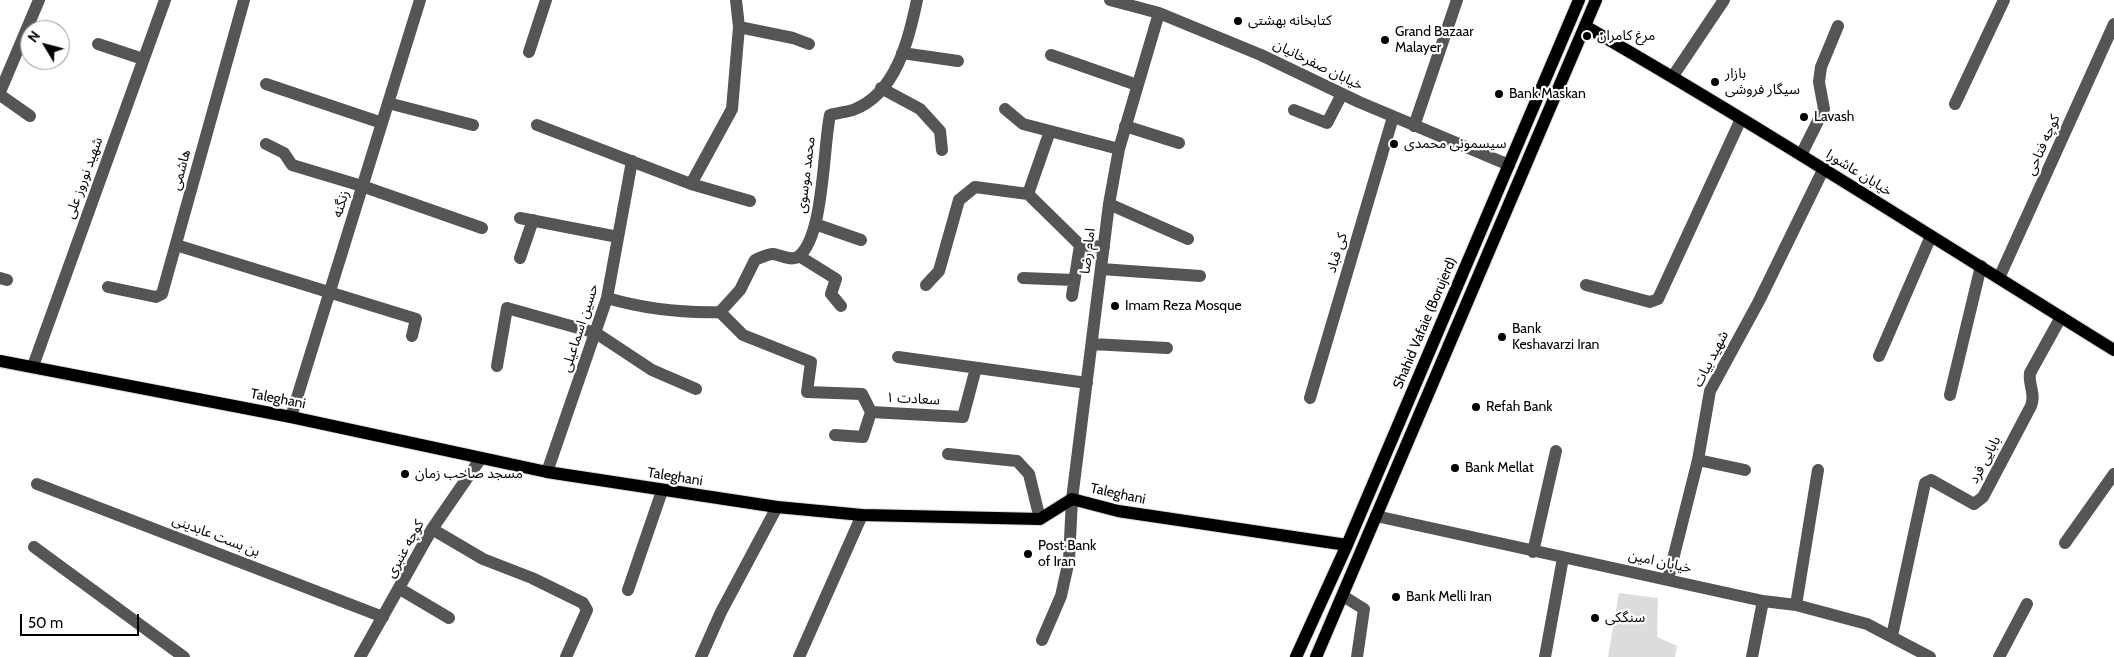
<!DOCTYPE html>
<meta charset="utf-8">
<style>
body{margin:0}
#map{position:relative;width:2114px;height:657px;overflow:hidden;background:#fff;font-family:Cabin,sans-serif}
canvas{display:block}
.north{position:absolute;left:20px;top:20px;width:50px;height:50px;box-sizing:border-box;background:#fff;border:1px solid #999;border-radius:50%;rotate:307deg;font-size:14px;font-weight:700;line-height:20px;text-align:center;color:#000}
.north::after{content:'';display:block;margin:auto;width:18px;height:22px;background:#000;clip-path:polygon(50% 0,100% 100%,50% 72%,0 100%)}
.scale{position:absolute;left:20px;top:614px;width:119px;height:22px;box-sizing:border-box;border:2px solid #000;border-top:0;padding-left:6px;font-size:15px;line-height:18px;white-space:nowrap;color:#000;-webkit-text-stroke:4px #fff;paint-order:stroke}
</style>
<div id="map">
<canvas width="2114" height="657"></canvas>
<div class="north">N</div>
<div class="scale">50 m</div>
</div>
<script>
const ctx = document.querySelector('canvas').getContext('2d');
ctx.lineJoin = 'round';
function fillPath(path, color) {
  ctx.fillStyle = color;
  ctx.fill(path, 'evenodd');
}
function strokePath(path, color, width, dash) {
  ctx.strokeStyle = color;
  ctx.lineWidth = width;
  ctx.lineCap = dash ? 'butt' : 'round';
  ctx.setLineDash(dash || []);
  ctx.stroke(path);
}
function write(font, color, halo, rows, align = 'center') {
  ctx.font = font + ' Cabin,"Noto Sans Arabic",sans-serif';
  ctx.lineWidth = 4.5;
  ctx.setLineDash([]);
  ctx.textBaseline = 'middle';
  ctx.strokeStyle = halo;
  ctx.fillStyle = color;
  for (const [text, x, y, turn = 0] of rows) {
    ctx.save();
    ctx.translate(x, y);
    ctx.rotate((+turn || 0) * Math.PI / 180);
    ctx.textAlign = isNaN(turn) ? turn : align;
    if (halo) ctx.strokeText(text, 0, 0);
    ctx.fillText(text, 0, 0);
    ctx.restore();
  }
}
const green = new Path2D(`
 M1619,593L1658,598L1657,637L1677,646L1675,657H1608Z`);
const minor = new Path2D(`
 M1110,0L1159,13L1261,55L1359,102L1509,165
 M739,27L793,38L809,44
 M98,44L143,59
 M529,52L546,0
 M902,53L958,61
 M1051,55L1137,85
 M1673,76L1724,0
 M266,84L382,123
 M881,88L920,109L940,131L942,150
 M0,92L39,0
 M0,95L30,116
 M388,103L473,125
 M1955,104L2004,0
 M1005,109L1023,124L1119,149
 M1294,110L1327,123L1342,94
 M537,125L691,184L750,201
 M1125,126L1179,143
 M1414,126L1457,0
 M266,144L284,153L292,165L362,186L482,228
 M1801,155L1824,109L1819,82L1821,67L1838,26
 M691,184L732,109L739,27L736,0
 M1028,194L1050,131
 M1109,204L1188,239
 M520,218L618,237
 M815,224L861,240
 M176,245L416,319L412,336
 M799,256L836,279L831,294L841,306
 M520,258L533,220
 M1101,269L1200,276
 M0,278L7,280
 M1023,278L1074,280
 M1999,278L2114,24
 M926,285L939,271L959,200L975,187L1028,194L1080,245L1104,247
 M1586,285L1650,302L1658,299L1741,119
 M108,287L156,297L162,294L244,0
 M1072,296L1080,245
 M607,298C645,309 681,313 720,312L740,290L755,260C760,258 767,254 773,254C781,255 792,262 799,256C824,236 823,148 830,115C838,113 846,112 853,110C896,94 909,39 917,0
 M720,312L743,335L811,362L807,392L862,394L871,412L963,417L976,368
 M1092,344L1167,348
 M1879,356L1931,236
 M898,357L1087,383
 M33,366L165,0
 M497,366L507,308L596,333L652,370L696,389
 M1950,395L1981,266
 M1310,398L1393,117
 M291,417L420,0
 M835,435L863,437L871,412
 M948,454L1017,461L1029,474L1040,519
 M1698,460L1745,470
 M547,472L607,298L632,161
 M37,484L383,617
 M1376,516L1763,601L1796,605L1867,624L1930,657
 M432,529L483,559L532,578L583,603L587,610L566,657
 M2065,543L2114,474
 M34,547L184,657
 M1533,552L1556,451
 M1668,579L1698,460L1710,391L1759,301L1824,168
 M400,589L449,618
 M628,590L662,491
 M1343,596L1364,609L1357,657
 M1796,605L1818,470
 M1892,636L1925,483L1931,480L1974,504L1983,497L2031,406C2036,394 2028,385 2030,373L2061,317
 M1042,640L1061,596L1069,560L1072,499L1109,204L1119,149L1159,13
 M360,657L432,529L481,458
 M701,657L721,612L777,507
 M799,657L862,515
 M1545,657L1563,558
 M1752,657L1763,601
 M1999,657L2027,604`);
const major = new Path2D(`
 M1585,26C1764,129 1938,241 2114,350
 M0,361L291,417L547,472L777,507L862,515L1040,519L1072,499L1118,511L1347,545
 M1296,657L1347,545L1579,0
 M1316,657L1596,0`);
const markers = [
 [1238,21,5,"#000"],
 [1587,36,5,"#000"],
 [1385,40,5,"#000"],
 [1715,82,5,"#000"],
 [1499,94,5,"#000"],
 [1804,117,5,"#000"],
 [1394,144,5,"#000"],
 [1115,306,5,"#000"],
 [1502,337,5,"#000"],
 [1476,407,5,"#000"],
 [1455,468,5,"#000"],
 [405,474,5,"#000"],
 [1028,554,5,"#000"],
 [1396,597,5,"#000"],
 [1595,618,5,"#000"]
];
const poiNames = [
 ["کتابخانه بهشتی",1248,21],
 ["Grand Bazaar",1395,32],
 ["Malayer",1395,48],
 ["مرغ کامران",1597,36],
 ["بازار",1725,74],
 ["سیگار فروشی",1725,90],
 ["Bank Maskan",1509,94],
 ["Lavash",1814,117],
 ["سیسمونی محمدی",1404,144],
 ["Imam Reza Mosque",1125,306],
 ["Bank",1512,329],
 ["Keshavarzi Iran",1512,345],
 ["Refah Bank",1486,407],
 ["Bank Mellat",1465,468],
 ["مسجد صاحب زمان",415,474],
 ["Post Bank",1038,546],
 ["of Iran",1038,562],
 ["Bank Melli Iran",1406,597],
 ["سنگکی",1605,618]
];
const streetNames = [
 ["خیابان صفرخانیان",1318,65,26],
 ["کوچه فتاحی",2043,145,-66],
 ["هاشمی",181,170,-75],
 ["خیابان عاشورا",1859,173,32],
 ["محمد موسوی",806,175,-83],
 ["شهید نوروز علی",84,178,-70],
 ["زنگنه",341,204,-73],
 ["امام رضا",1088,251,-83],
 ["کی قباد",1337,253,-73],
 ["Shahid Vafaie (Borujerd)",1425,323,-67],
 ["حسین اسماعیلی",580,328,-72],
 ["شهید بیات",1711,359,-63],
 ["Taleghani",278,399,11],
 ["سعادت ۱",913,399,3],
 ["بابایی فرد",1985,460,-62],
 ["Taleghani",675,477,9],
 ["Taleghani",1118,494,12],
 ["بن بست عابدینی",216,536,21],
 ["کوچه عنبری",405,549,-61],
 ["خیابان امین",1660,562,12]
];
fillPath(green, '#dcdcdc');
strokePath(major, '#dbdbdb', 14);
strokePath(minor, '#555', 12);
strokePath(major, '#000', 12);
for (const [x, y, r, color] of markers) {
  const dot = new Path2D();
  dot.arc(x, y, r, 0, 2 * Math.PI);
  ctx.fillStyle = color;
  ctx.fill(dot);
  strokePath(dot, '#fff', 2);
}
write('14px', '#000', '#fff', poiNames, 'left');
write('14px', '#000', '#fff', streetNames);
</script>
